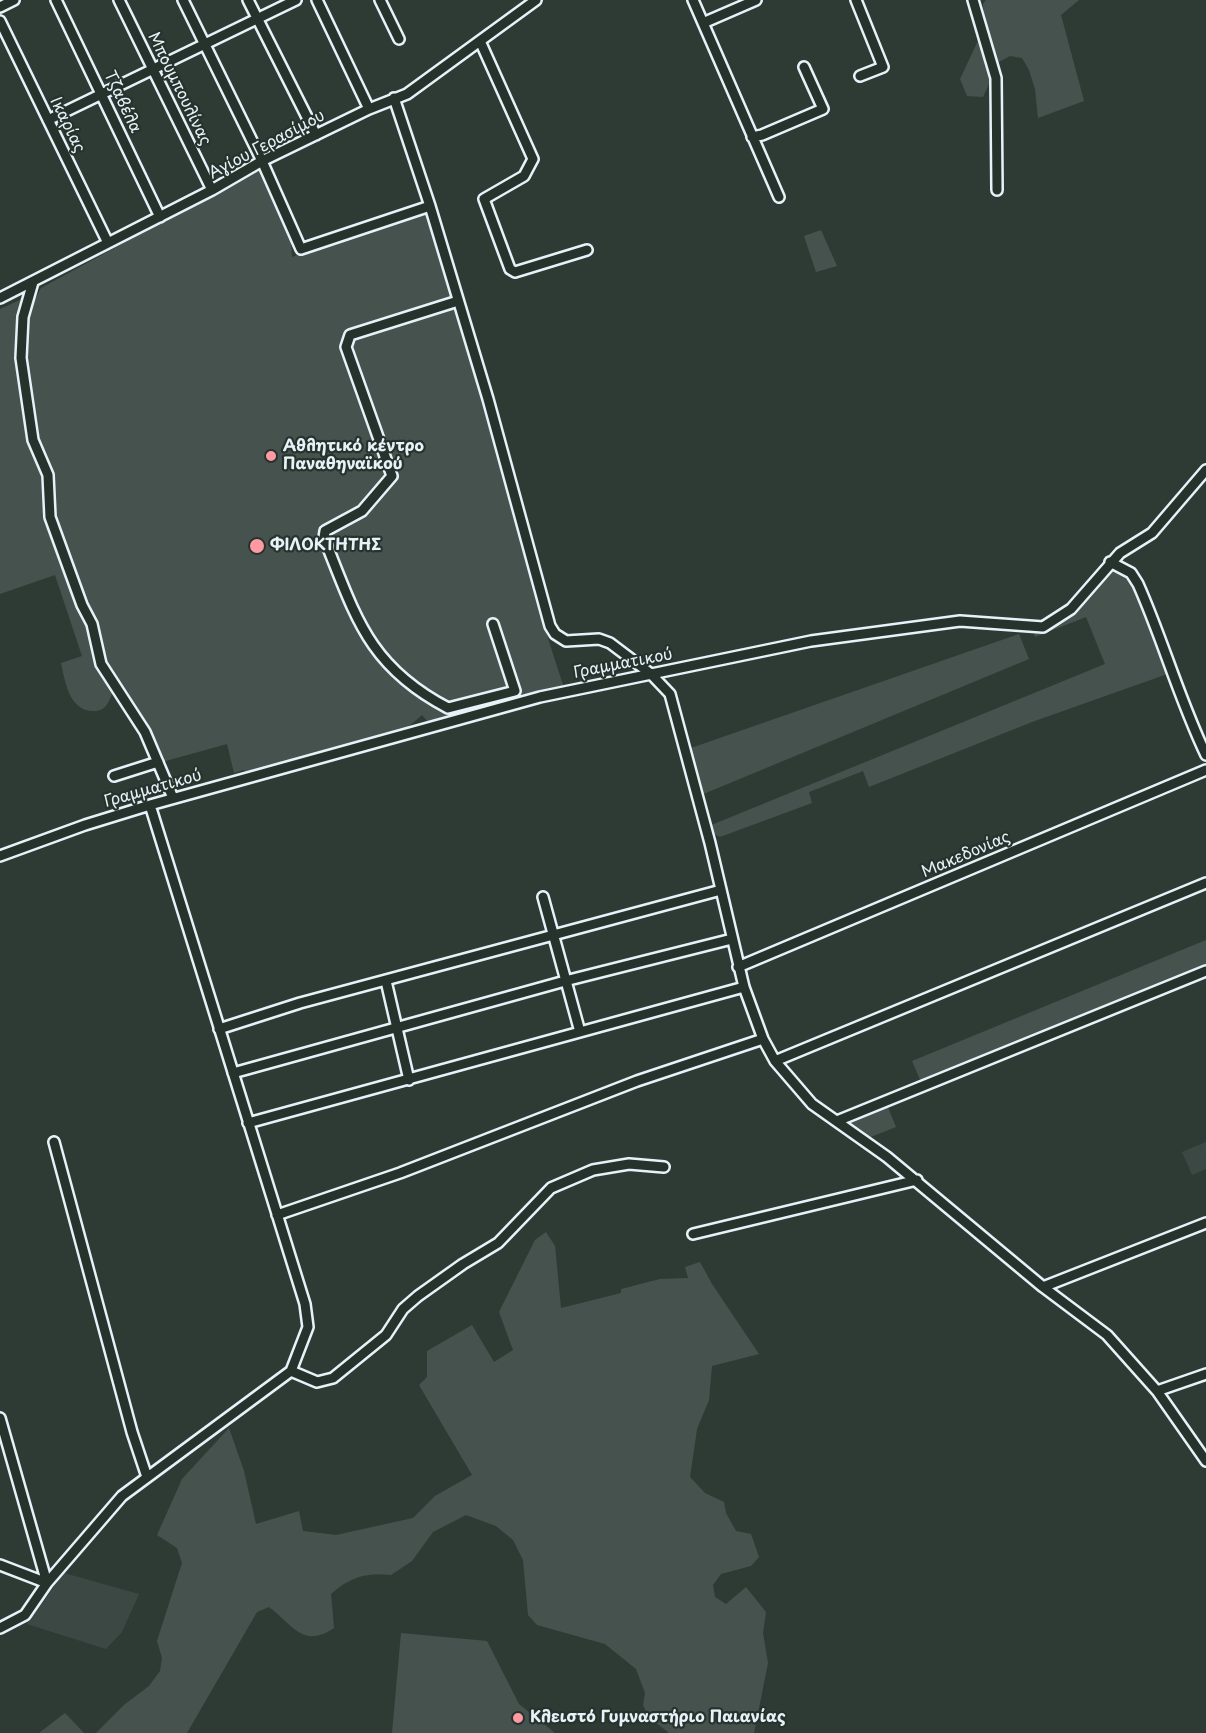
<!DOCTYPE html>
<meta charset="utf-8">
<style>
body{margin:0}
canvas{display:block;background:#2e3b35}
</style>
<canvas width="1206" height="1733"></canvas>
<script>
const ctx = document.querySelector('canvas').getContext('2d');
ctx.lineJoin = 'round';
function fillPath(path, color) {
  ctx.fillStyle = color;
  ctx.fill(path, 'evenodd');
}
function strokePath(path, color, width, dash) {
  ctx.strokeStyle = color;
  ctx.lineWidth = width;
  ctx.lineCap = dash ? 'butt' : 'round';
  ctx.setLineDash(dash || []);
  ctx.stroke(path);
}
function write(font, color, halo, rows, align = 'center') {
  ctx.font = font + ' "Playpen Sans",sans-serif';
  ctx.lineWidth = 4.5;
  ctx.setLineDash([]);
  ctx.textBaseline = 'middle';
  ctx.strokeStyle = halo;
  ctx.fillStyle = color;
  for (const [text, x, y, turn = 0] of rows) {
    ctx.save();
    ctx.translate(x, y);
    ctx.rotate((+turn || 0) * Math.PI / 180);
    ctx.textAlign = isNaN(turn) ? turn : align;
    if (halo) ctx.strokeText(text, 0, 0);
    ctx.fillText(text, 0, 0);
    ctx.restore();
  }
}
const built = new Path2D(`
 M1206,1142V1169L1192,1175L1182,1152Z
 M64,1573L139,1594L122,1632L106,1649L27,1624Z`);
const green = new Path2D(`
 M986,0H1079L1061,15L1084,101L1038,118L1035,89L1029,70L1022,58L1010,56L999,62L983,97L967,96L960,79L984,28L983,4Z
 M258,170L291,241L292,257L418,213L426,215L494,439L542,620L564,688L431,725L422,715L408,727L381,738L250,774L244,770L234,773L227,744L162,762L106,669L72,563L56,525L36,439L26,359L28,313L41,288Z
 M821,230L837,266L816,272L804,236Z
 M20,300L24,302L17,361L44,477L49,520L113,691C109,702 106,712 92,711C69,710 65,681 61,663L82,656L55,575L0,594V309Z
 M1110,570L1127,577L1135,584L1173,672L1032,722L869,787L863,771L809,792L812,803L720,837L712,833L709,826L1105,664L1086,617L1035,637L1034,633C1068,623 1089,597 1110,570Z
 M1019,634L1029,659L701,795L688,749Z
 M1206,940V967L921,1082L912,1061Z
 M887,1105L896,1127L868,1138L847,1120Z
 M546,1232L555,1246L561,1308L621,1293V1289L660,1279L688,1278L685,1267L700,1262L712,1284L759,1354L712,1366L709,1400L697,1429L690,1477L705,1493L724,1502L726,1513L736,1531L751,1534L759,1557L751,1566L721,1574L713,1585L715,1597L726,1604L746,1587L766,1612L763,1633L768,1663L754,1733H669L649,1717L643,1705L645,1693L636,1669L605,1644L537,1625L528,1615L523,1560L513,1540L496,1526L466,1515L433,1532L412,1561L391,1575C366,1572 350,1577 331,1594L334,1628C303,1649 293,1625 269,1607L257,1612L187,1733H96L124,1705L149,1686L160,1671L162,1658L157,1641L182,1563L177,1548L157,1535L182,1479L229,1428L244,1471L256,1524L299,1511L303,1531L336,1535L413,1518L435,1496L472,1475L419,1385L427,1377V1351L472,1325L494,1362L513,1350L499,1312L535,1240Z
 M401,1633L487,1641L519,1704L555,1733H392Z
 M65,1713L84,1733H39Z`);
const minor = new Path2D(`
 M56,0L160,217
 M119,0L212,190
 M183,0L262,161L301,249L430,206L394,98
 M248,0L316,135
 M317,0L369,109
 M380,0L399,39
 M693,0L779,197
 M856,0L883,67L860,76
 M973,0L996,78L997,190
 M0,7L14,0
 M0,21L108,243
 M703,23L756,0
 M480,41L533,159L524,176L484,199L510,269L515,272L587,250
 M48,120L296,0
 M752,137L762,135L823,109L804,67
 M430,206L488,399L550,626L555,634L566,641L599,639L610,643L651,674L670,694L710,843L744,987L763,1039L775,1061L812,1104L887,1157L1043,1287L1107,1335L1157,1391L1206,1461
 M33,282L23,317L21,358L33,440L48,475L50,517L82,605L92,624L101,664L145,732L173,798
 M0,298L212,190L262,161L369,109L407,94L536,0
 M458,301L350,335L346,347L392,476L362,511L325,531L324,538C356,617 368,666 448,708L515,691L493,624
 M1110,562L1131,573L1138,584C1163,640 1179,699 1206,755
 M114,776L158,762
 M0,856L85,825L150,805L540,697L811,641L960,621L1043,627L1071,609L1120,553L1152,533L1206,470
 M543,897L580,1032L744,987
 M738,967L1206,770
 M386,981L409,1080
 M219,1029L300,1003L721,890
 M775,1061L1206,883
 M233,1073L565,981L732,939
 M837,1121L1206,971
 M248,1123L580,1032
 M54,1142L132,1432L147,1477
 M277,1215L400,1173L637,1081L763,1039
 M693,1234L917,1180
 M1043,1287L1206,1223
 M291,1371L317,1382L333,1378L386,1335L403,1309L418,1296L463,1264L498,1243L551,1188L593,1170L629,1164L664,1167
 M1157,1391L1206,1374
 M0,1418L47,1583
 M0,1565L47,1583
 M0,1628L25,1615L47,1583L122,1496L291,1371L308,1327L305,1304L150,805`);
const markers = [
 [271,456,6,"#ff9aa2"],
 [257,546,8,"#ff9aa2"],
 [518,1718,6,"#ff9aa2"]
];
const streetNames = [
 ["Μπουμπουλίνας",179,89,64],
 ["Τζαβέλα",122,102,65],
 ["Ικαρίας",67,125,64],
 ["Αγίου Γερασίμου",267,145,-28],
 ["Γραμματικού",623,664,-11],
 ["Γραμματικού",153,789,-16],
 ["Μακεδονίας",966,855,-23]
];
const poiNames = [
 ["Αθλητικό κέντρο",283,447],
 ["Παναθηναϊκού",283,465],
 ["ΦΙΛΟΚΤΗΤΗΣ",270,546],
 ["Κλειστό Γυμναστήριο Παιανίας",530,1718]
];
fillPath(built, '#3b4843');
fillPath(green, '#45524e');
strokePath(minor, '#e8f1f8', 14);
strokePath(minor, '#26332d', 9);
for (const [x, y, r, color] of markers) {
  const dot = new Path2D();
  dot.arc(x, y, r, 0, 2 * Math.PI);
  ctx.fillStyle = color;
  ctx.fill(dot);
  strokePath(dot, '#26332d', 2);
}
write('16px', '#e8f1f8', '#26332d', streetNames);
write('bold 16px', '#e8f1f8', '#26332d', poiNames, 'left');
</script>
